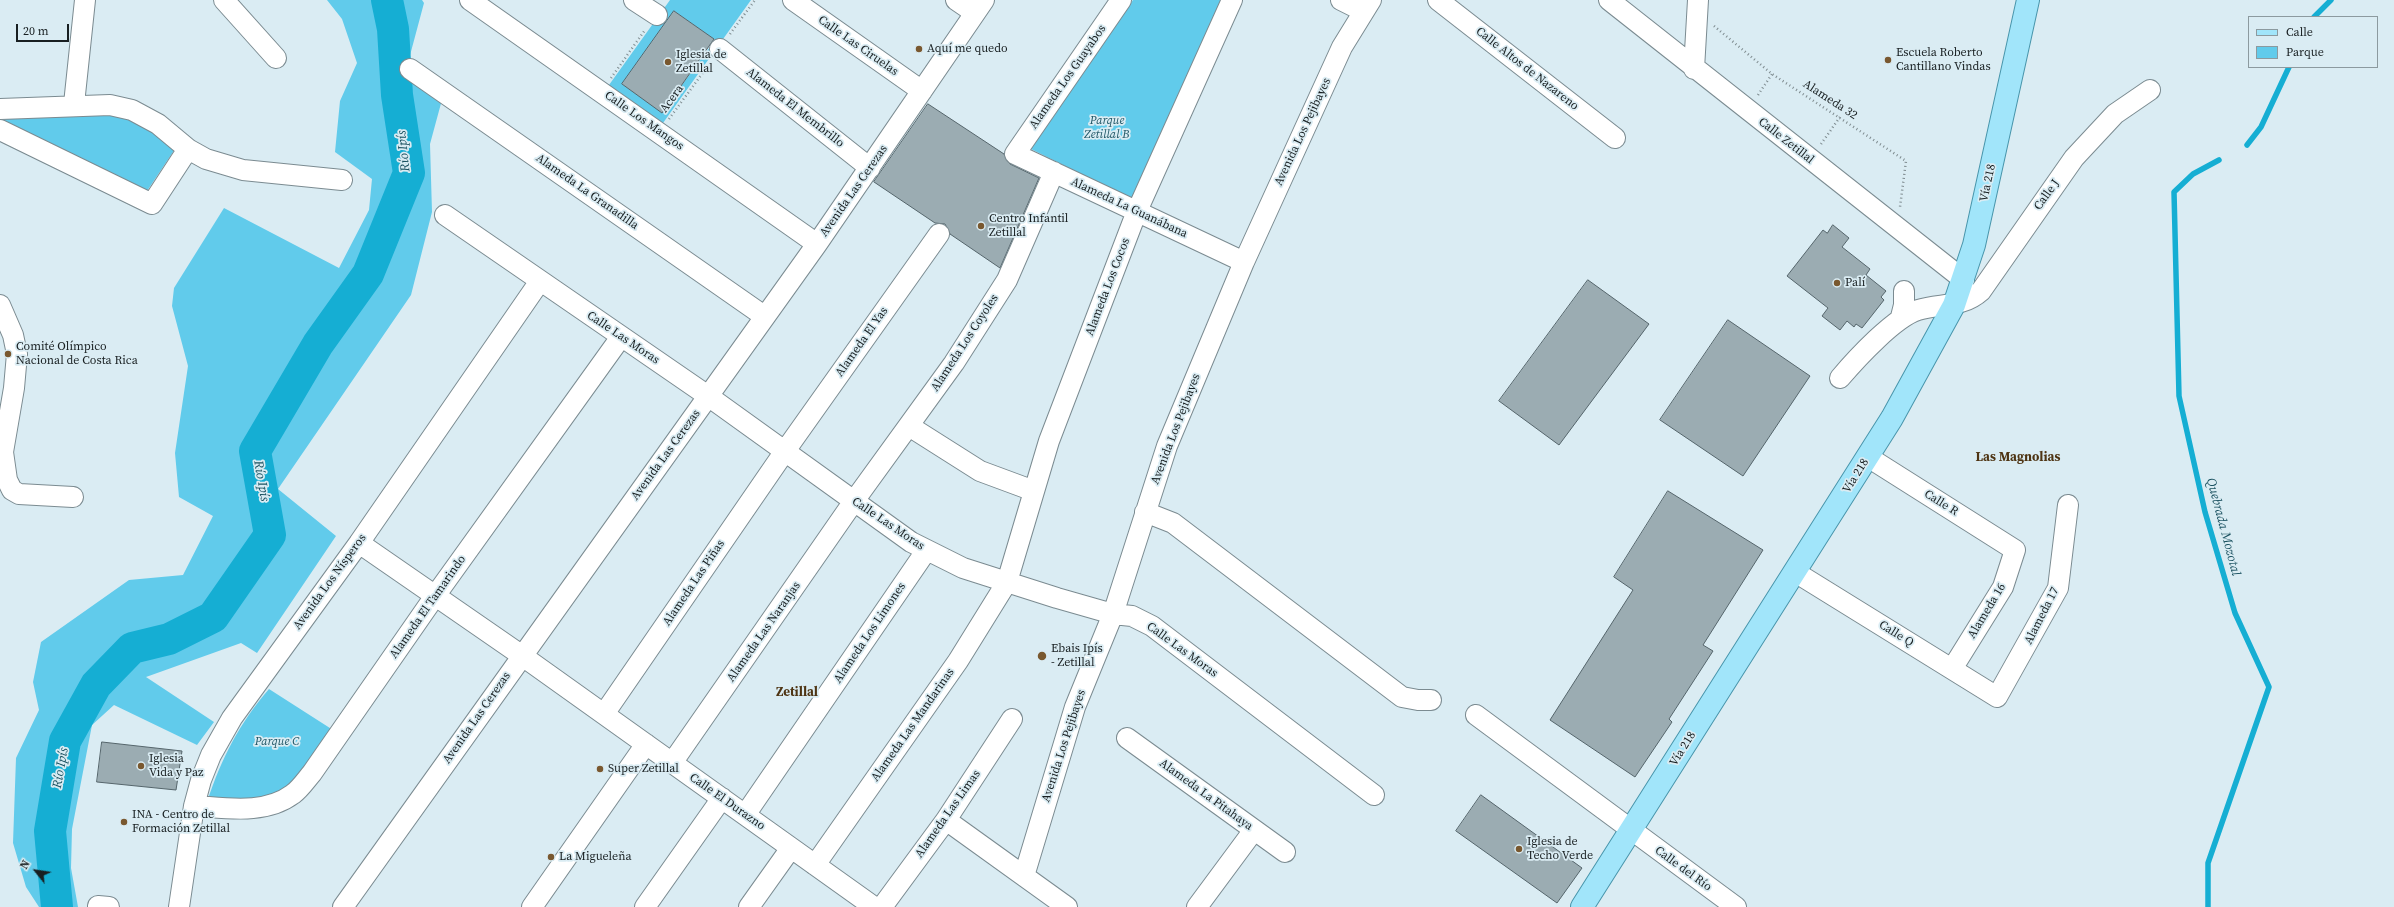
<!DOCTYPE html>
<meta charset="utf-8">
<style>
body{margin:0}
#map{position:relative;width:2394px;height:907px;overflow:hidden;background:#daecf3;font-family:"Source Serif 4",serif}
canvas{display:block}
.legend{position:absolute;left:2248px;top:16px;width:130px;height:52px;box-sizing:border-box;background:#daecf3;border:1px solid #8c9a9f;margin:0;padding:5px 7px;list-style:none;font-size:12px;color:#181f21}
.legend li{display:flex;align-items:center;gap:8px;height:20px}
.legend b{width:20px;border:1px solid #8c9a9f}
.north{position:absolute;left:16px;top:851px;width:40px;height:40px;-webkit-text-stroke:3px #daecf3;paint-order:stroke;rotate:300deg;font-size:11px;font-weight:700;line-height:16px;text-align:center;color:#181f21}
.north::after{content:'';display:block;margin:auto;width:14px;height:18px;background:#181f21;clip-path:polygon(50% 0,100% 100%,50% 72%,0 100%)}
.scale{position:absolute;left:16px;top:24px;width:53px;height:18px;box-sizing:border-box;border:2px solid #181f21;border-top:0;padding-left:5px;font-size:12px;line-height:14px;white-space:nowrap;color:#181f21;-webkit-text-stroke:3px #daecf3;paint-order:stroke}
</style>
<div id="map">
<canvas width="2394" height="907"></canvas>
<ul class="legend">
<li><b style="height:5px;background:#a1e5fa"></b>Calle</li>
<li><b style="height:11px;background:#61cbeb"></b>Parque</li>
</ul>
<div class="north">N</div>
<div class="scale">20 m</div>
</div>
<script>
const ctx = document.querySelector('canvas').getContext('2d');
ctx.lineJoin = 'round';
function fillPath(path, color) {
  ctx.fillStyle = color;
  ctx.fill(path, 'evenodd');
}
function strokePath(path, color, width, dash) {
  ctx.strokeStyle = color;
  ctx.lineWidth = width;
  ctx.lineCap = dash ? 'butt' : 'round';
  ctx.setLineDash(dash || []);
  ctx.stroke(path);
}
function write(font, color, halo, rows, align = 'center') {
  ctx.font = font + ' "Source Serif 4",serif';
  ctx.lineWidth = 3.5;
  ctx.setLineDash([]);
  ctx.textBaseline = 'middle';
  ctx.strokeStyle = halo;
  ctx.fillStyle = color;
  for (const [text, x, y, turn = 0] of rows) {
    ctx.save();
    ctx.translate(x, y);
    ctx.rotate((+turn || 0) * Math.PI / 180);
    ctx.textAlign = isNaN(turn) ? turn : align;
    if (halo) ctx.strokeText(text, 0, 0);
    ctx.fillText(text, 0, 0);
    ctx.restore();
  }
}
const green = new Path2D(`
 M327,0H422L424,3L409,59L443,96L430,144L432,212L411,295L278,489L336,536L257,653L241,643L146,677L214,722L197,745L114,705L92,725L72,829L71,868L78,907H39L26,887L13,843L16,758L39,710L33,682L41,642L129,580L183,575L213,516L179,497L175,453L188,366L172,306L174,288L224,208L339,268L369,210L372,179L335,152L340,101L357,63L342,19Z
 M670,0H751L663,123L609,85ZM674,11L715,40L662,112L622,84Z
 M1133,0H1224L1131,199L1029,148Z
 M69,111L128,117L150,127L175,149L145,194L0,123V120Z
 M269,689L333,730L300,777L272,800L207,802C222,757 239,724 269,689Z`);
const stream = new Path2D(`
 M2314,17L2331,0
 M2247,145L2261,127L2289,67
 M2208,907V863L2269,687L2235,613L2205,512L2179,396L2174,192L2193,174L2219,160`);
const river = new Path2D(`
 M57,907L50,831L65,741L96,685L132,648L169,639L213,617L270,535L255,451L318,344L368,274L409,173L397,95L393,29L387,0`);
const building = new Path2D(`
 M674,11L714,39L662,113L622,84Z
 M928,104L1004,154L1010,164L1039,178L1000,268L950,234L945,224L935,223L874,182Z
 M1833,225L1849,238L1842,247L1870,269L1866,275L1886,291L1881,297L1884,300L1862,328L1856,324L1854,327L1847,321L1840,330L1822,316L1828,308L1787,276L1823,230L1827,233Z
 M1588,280L1649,324L1559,445L1499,401Z
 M1728,320L1810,376L1743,476L1660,420Z
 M1668,491L1763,550L1703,645L1713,651L1669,719L1672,722L1635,777L1550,720L1633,590L1614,577Z
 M102,742L182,751L176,790L97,782Z
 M1481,795L1582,868L1557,903L1456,831Z`);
const path = new Path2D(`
 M1714,26L1772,74L1906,161L1900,207
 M730,34L755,0
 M611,78L645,30
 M1758,95L1772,74
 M669,119L710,63
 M1821,144L1840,117`);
const minor = new Path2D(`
 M224,0L276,58
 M470,0L817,244
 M634,0L657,15
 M793,0L922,91
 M956,0L975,13
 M1121,0L1015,154L1244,262
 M1341,0L1363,11
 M1438,0L1615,138
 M1609,0L1964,280
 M720,49L870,168
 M410,69L764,316
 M1694,69L1698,0
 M74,104L85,0
 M0,109L110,105L132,110L158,124L188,149L206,159L243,170L342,180
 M0,130L152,204L188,149
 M445,215L708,396L911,542L963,568L1057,598L1113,614L1132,616L1152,626L1374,795
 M0,305L13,335L17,354L14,388L3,452L7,480L12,490L19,494L73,497
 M1901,317L1904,305V291
 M1840,378C1857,358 1895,317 1918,310C1941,303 1962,308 1981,291L2074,158L2115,114L2150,90
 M909,426L980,471L1034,491
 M1868,457L2015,550L2003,587L1952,669
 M1145,512L1173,523L1402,697L1418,700H1431
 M359,543L521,655L874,907
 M1795,572L1997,697L2058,588L2068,505
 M604,714L785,451L939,234
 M1476,715L1736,907
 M1127,738L1285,852
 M672,763L854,501L954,363L1007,280L1054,172
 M194,806C227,808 265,815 293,794C300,789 306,780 312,773L435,596L621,337
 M745,815L926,551
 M946,820L1067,907
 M815,865L958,661L1007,582L1049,441L1137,211L1232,0
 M1024,876L1075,707L1113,614L1167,446L1244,262L1342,47L1371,0
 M98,906L109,907
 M179,907L194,806L201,780L211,755L232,718L359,543L540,281
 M343,907L817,244L984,0
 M532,907L646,744
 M645,907L722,798
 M749,907L791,848
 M882,907L946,820L1012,719
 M1197,907L1254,830`);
const major = new Path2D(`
 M1582,907L1892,418L1954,305L1974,245L2028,0`);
const markers = [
 [919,49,4,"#79582f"],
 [1888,60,4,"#79582f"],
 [668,62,4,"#79582f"],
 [981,226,4,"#79582f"],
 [1837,283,4,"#79582f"],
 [8,354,4,"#79582f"],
 [1042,656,5,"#79582f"],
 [141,766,4,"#79582f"],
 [600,769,4,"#79582f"],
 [124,822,4,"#79582f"],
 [1519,849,4,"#79582f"],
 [551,857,4,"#79582f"]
];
const streetNames = [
 ["Calle Las Ciruelas",858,46,35],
 ["Calle Altos de Nazareno",1527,69,38],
 ["Alameda Los Guayabos",1068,77,-55],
 ["Acera",672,99,-54],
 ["Alameda 32",1830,100,33],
 ["Alameda El Membrillo",795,108,38],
 ["Calle Los Mangos",644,121,35],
 ["Avenida Los Pejibayes",1303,132,-65],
 ["Calle Zetillal",1786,141,38],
 ["Vía 218",1988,183,-78],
 ["Avenida Las Cerezas",854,191,-55],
 ["Alameda La Granadilla",587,192,35],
 ["Calle J",2047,195,-54],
 ["Alameda La Guanábana",1129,208,25],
 ["Alameda Los Cocos",1108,287,-69],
 ["Calle Las Moras",623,338,34],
 ["Alameda El Yas",862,342,-55],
 ["Alameda Los Coyoles",965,343,-57],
 ["Avenida Los Pejibayes",1176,429,-69],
 ["Avenida Las Cerezas",666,455,-54],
 ["Vía 218",1856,476,-58],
 ["Calle R",1941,503,32],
 ["Calle Las Moras",888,524,34],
 ["Avenida Los Nísperos",330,582,-54],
 ["Alameda Las Piñas",694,583,-56],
 ["Alameda El Tamarindo",428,607,-55],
 ["Alameda 16",1987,611,-59],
 ["Alameda 17",2042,616,-63],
 ["Alameda Las Naranjas",764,632,-55],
 ["Alameda Los Limones",870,633,-56],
 ["Calle Q",1896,634,32],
 ["Calle Las Moras",1182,650,36],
 ["Avenida Las Cerezas",477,718,-55],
 ["Alameda Las Mandarinas",913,725,-55],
 ["Avenida Los Pejibayes",1064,746,-72],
 ["Vía 218",1683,749,-58],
 ["Alameda La Pitahaya",1206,795,36],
 ["Calle El Durazno",727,802,35],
 ["Alameda Las Limas",948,814,-55],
 ["Calle del Río",1683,869,36]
];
const poiNames = [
 ["Aquí me quedo",927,49],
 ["Escuela Roberto",1896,53],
 ["Cantillano Vindas",1896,67],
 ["Iglesia de",676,55],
 ["Zetillal",676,69],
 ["Centro Infantil",989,219],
 ["Zetillal",989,233],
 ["Palí",1845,283],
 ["Comité Olímpico",16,347],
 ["Nacional de Costa Rica",16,361],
 ["Ebais Ipís",1051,649],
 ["- Zetillal",1051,663],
 ["Iglesia",149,759],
 ["Vida y Paz",149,773],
 ["Super Zetillal",608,769],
 ["INA - Centro de",132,815],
 ["Formación Zetillal",132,829],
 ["Iglesia de",1527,842],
 ["Techo Verde",1527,856],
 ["La Migueleña",559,857]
];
const parkNames = [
 ["Parque",1107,121],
 ["Zetillal B",1107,135],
 ["Parque C",277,742]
];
const waterNames = [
 ["Río Ipís",404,151,-96],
 ["Río Ipís",261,481,80],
 ["Quebrada Mozotal",2223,527,75],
 ["Río Ipís",61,768,-80]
];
const neighbourhoodNames = [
 ["Las Magnolias",2018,458],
 ["Zetillal",797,693]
];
fillPath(green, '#61cbeb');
strokePath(stream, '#15aed3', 5.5);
strokePath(river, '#15aed3', 32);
fillPath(building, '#9bacb2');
strokePath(building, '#55656b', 1);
strokePath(minor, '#7b8b91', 22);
strokePath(major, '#4895ab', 24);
strokePath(path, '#7f8c90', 2.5, [1, 3]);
strokePath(minor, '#fff', 20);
strokePath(major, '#a1e5fa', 22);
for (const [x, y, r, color] of markers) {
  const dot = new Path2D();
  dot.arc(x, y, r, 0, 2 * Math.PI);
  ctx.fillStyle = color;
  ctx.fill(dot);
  strokePath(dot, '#daecf3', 1.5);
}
write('12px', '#181f21', '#daecf3', streetNames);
write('12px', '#181f21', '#daecf3', poiNames, 'left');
write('italic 12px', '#215767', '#daecf3', parkNames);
write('italic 13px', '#1a5160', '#daecf3', waterNames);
write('bold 13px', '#4e3413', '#daecf3', neighbourhoodNames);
</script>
